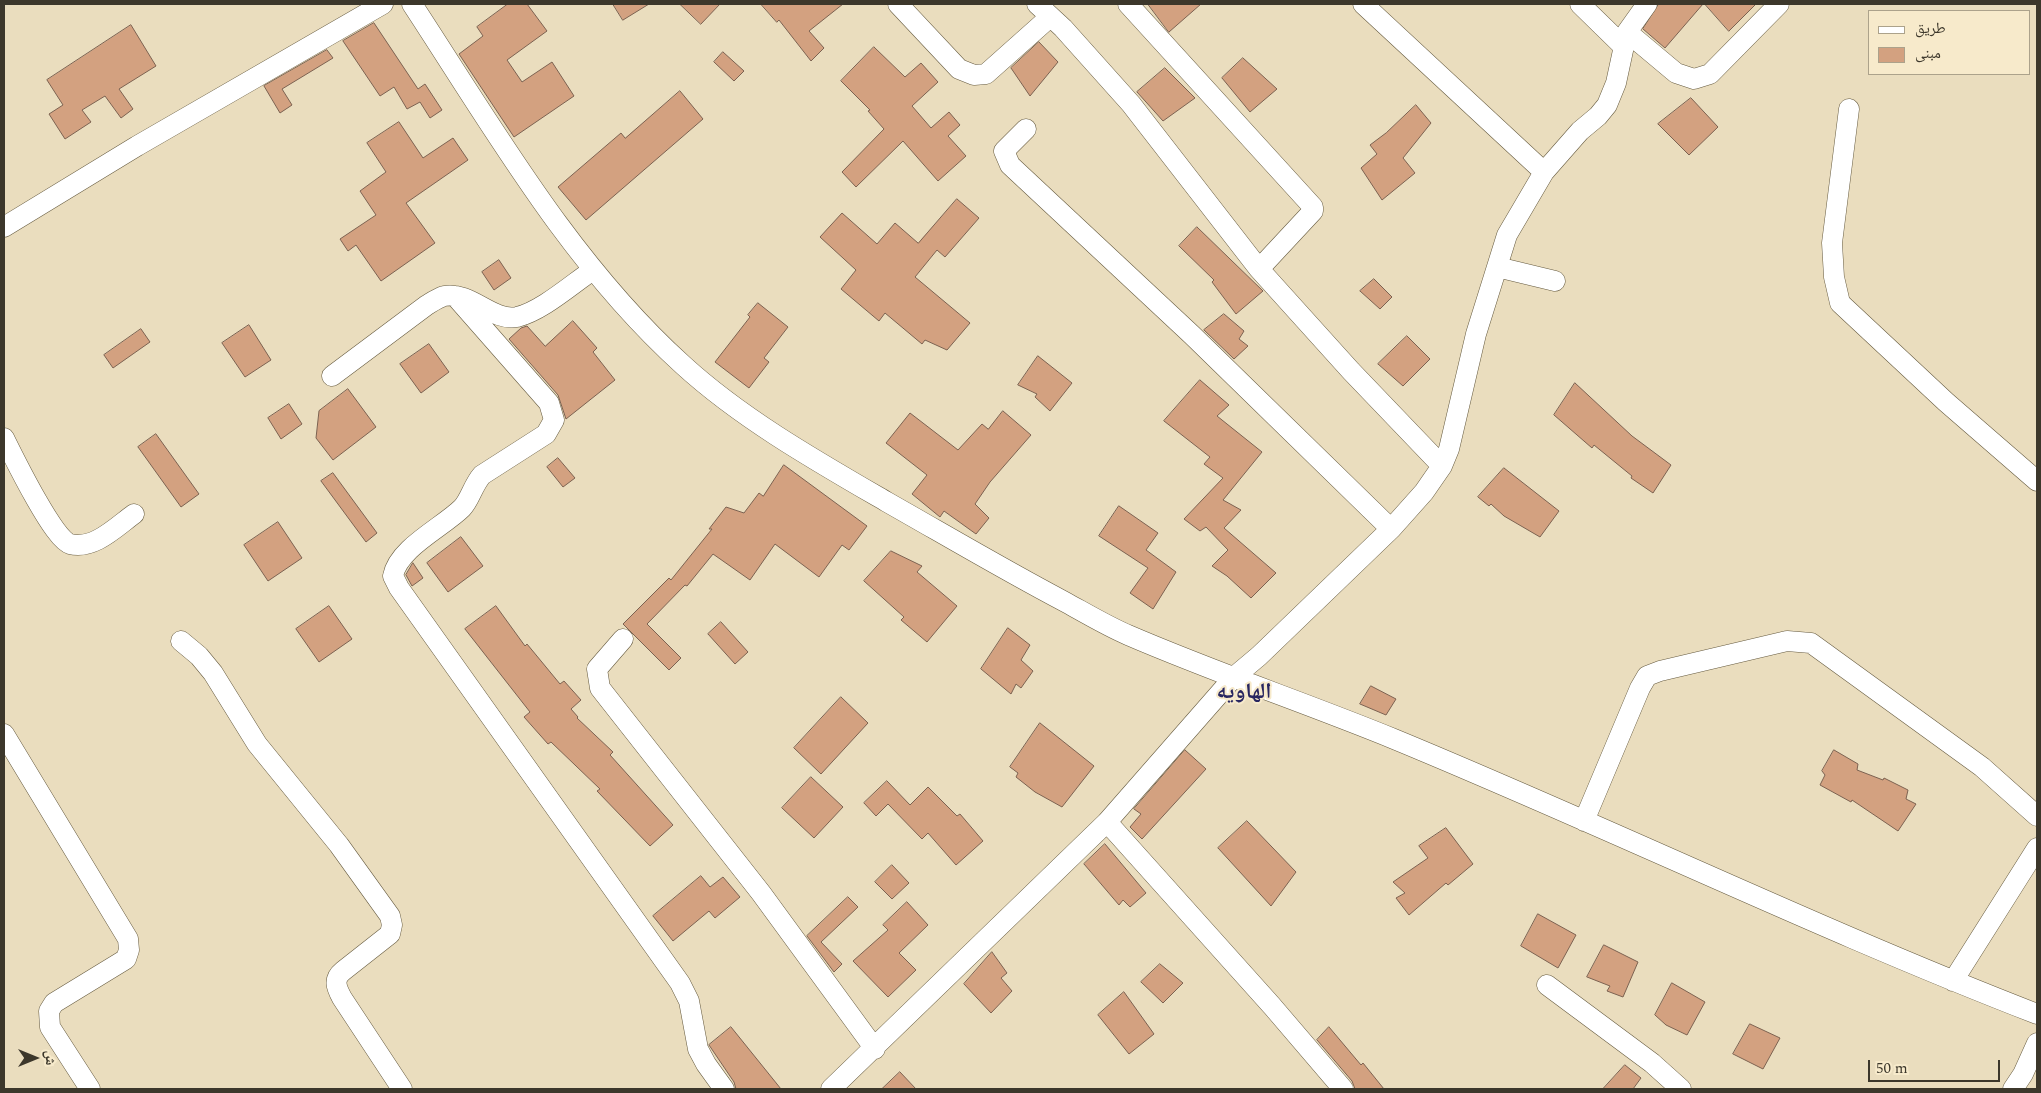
<!DOCTYPE html>
<meta charset="utf-8">
<style>
body{margin:0}
#map{position:relative;width:2041px;height:1093px;overflow:hidden;background:#eaddbe;font-family:Spectral,"Noto Naskh Arabic",serif}
canvas{display:block}
.frame{position:absolute;inset:0;border:5px solid #3c372b;pointer-events:none}
.legend{position:absolute;left:1868px;top:10px;width:162px;height:65px;box-sizing:border-box;background:#f7eacb;border:1px solid #aca28b;margin:0;padding:6px 9px;list-style:none;font-size:15px;color:#3c372b}
.legend li{display:flex;align-items:center;gap:10px;height:25px}
.legend b{width:25px;border:1px solid #aca28b}
.north{position:absolute;left:10px;top:1033px;width:50px;height:50px;-webkit-text-stroke:4px #f7eacb;paint-order:stroke;rotate:90deg;font-size:14px;font-weight:700;line-height:20px;text-align:center;color:#3c372b}
.north::after{content:'';display:block;margin:auto;width:18px;height:22px;background:#3c372b;clip-path:polygon(50% 0,100% 100%,50% 72%,0 100%)}
.scale{position:absolute;left:1868px;top:1060px;width:132px;height:22px;box-sizing:border-box;border:2px solid #3c372b;border-top:0;padding-left:6px;font-size:15px;line-height:18px;white-space:nowrap;color:#3c372b;-webkit-text-stroke:4px #f7eacb;paint-order:stroke}
</style>
<div id="map">
<canvas width="2041" height="1093"></canvas>
<div class="frame"></div>
<ul class="legend">
<li><b style="height:6px;background:#fff"></b>طريق</li>
<li><b style="height:14px;background:#d3a180"></b>مبنى</li>
</ul>
<div class="north">ش</div>
<div class="scale">50 m</div>
</div>
<script>
const ctx = document.querySelector('canvas').getContext('2d');
ctx.lineJoin = 'round';
function fillPath(path, color) {
  ctx.fillStyle = color;
  ctx.fill(path, 'evenodd');
}
function strokePath(path, color, width, dash) {
  ctx.strokeStyle = color;
  ctx.lineWidth = width;
  ctx.lineCap = dash ? 'butt' : 'round';
  ctx.setLineDash(dash || []);
  ctx.stroke(path);
}
function write(font, color, halo, rows, align = 'center') {
  ctx.font = font + ' Spectral,"Noto Naskh Arabic",serif';
  ctx.lineWidth = 4;
  ctx.setLineDash([]);
  ctx.textBaseline = 'middle';
  ctx.strokeStyle = halo;
  ctx.fillStyle = color;
  for (const [text, x, y, turn = 0] of rows) {
    ctx.save();
    ctx.translate(x, y);
    ctx.rotate((+turn || 0) * Math.PI / 180);
    ctx.textAlign = isNaN(turn) ? turn : align;
    if (halo) ctx.strokeText(text, 0, 0);
    ctx.fillText(text, 0, 0);
    ctx.restore();
  }
}
const building = new Path2D(`
 M508,4H527L547,31L507,60L522,82L552,62L574,96L514,137L459,54L483,36L477,27Z
 M613,4H649L623,20Z
 M680,4H720L701,24Z
 M761,4H843L809,31L824,48L811,61L779,20L777,22Z
 M1148,4H1201L1169,32Z
 M1659,4H1703L1665,48L1643,29Z
 M1705,4H1756L1729,31Z
 M374,23L418,89L425,84L442,110L430,118L420,102L407,109L394,87L380,96L343,41Z
 M131,25L156,66L119,89L133,109L121,118L105,96L82,110L91,122L65,139L49,114L63,105L47,80Z
 M1039,42L1058,62L1030,96L1011,68Z
 M874,47L905,77L921,63L938,82L912,106L931,128L949,112L960,125L948,136L966,156L938,181L903,141L856,187L842,172L884,129L868,111L870,110L841,81Z
 M327,50L333,58L282,89L292,105L280,113L264,86Z
 M723,52L744,71L734,81L714,62Z
 M1243,58L1277,89L1250,112L1222,78Z
 M1165,68L1195,98L1163,121L1137,92Z
 M680,91L703,119L586,220L558,187L621,133L625,138Z
 M1691,98L1718,127L1689,155L1658,124Z
 M1416,105L1431,123L1403,158L1415,173L1382,200L1361,168L1377,154L1370,145L1386,133Z
 M399,122L423,158L453,138L468,160L406,203L435,243L381,281L356,245L348,251L340,239L376,215L360,191L386,172L367,143Z
 M957,199L979,218L945,257L937,250L915,277L970,323L947,350L925,340L922,344L885,313L879,321L841,289L856,270L820,237L842,213L877,244L895,223L918,243Z
 M1197,227L1263,291L1236,314L1212,282L1214,280L1179,246Z
 M499,260L511,278L494,290L482,272Z
 M1374,279L1392,297L1380,309L1360,291Z
 M758,303L788,327L764,358L769,362L749,388L715,362L750,317L748,315Z
 M1224,314L1244,331L1239,339L1248,346L1234,359L1204,330Z
 M573,321L597,348L593,352L615,380L566,419L558,395L509,339L521,328L527,326L545,346Z
 M249,325L271,360L245,377L222,343Z
 M141,329L150,342L113,368L104,355Z
 M1407,336L1430,359L1403,386L1378,364Z
 M429,344L449,372L421,393L400,364Z
 M1038,356L1072,383L1050,411L1035,397L1037,394L1018,385Z
 M1200,380L1229,405L1217,416L1262,452L1223,500L1241,510L1224,528L1276,573L1251,598L1227,576L1212,566L1228,550L1206,527L1200,531L1184,519L1223,478L1204,464L1210,457L1164,421Z
 M1575,383L1632,436L1671,465L1653,493L1631,478L1632,476L1594,445L1592,448L1554,415Z
 M348,389L376,427L333,460L316,438L319,411Z
 M289,404L302,424L281,439L268,418Z
 M1003,411L1031,435L990,482L975,504L989,518L976,534L944,511L940,517L912,494L927,475L886,443L910,413L958,450L982,424L988,429Z
 M156,434L199,494L181,507L138,447Z
 M558,458L575,478L563,487L547,467Z
 M784,465L867,526L849,550L842,545L819,577L775,544L750,580L713,554L687,586L685,585L647,624L681,658L669,670L623,624L669,578L671,580L712,529H709L726,507L744,513L759,493L763,496Z
 M1504,468L1559,511L1540,537L1504,516L1491,504L1489,506L1478,497Z
 M333,473L377,533L366,542L321,481Z
 M1119,506L1158,533L1146,550L1176,572L1153,609L1130,593L1148,568L1099,536Z
 M278,522L302,558L268,581L244,545Z
 M461,537L483,566L448,592L427,563Z
 M891,551L922,566L917,572L957,606L927,642L901,620L904,617L864,581Z
 M413,563L423,578L412,586L406,575Z
 M329,606L352,639L319,662L296,629Z
 M496,606L525,646L527,644L560,684L564,681L581,700L571,709L578,717L577,718L613,752L610,755L673,825L650,846L597,791L600,789L551,742L548,744L524,717L530,712L465,629Z
 M721,622L748,652L735,664L708,634Z
 M1008,628L1030,645L1021,660L1033,671L1021,688L1016,684L1011,694L981,669Z
 M1371,686L1396,699L1386,715L1360,704Z
 M841,697L868,723L821,774L794,748Z
 M1040,723L1094,766L1062,807L1035,792L1016,777L1018,773L1010,767Z
 M1185,750L1206,769L1142,839L1130,827L1141,814L1134,809Z
 M1834,750L1858,764L1857,770L1883,780L1884,778L1908,790L1906,799L1916,804L1898,831L1852,800L1851,802L1820,785L1825,775L1822,771Z
 M811,777L843,807L814,838L782,808Z
 M887,781L910,805L928,787L957,816L960,814L983,841L956,865L928,833L922,839L888,804L876,816L864,803Z
 M1247,821L1296,872L1271,906L1218,848Z
 M1446,828L1473,864L1448,885L1446,883L1409,915L1396,898L1405,893L1393,882L1428,858L1419,846Z
 M1105,844L1146,893L1130,907L1123,900L1119,905L1084,864Z
 M892,865L909,883L892,899L875,882Z
 M701,876L710,887L723,877L740,897L715,918L709,911L673,941L653,916Z
 M848,897L858,907L821,942L842,964L834,972L807,936Z
 M907,902L928,925L899,953L916,970L888,997L853,961L888,930L883,925Z
 M1538,914L1576,935L1558,968L1521,946Z
 M1604,945L1638,962L1623,997L1607,991L1610,986L1587,977Z
 M992,952L1007,973L1001,978L1012,991L991,1013L964,984Z
 M1160,964L1183,983L1163,1003L1141,982Z
 M1672,983L1705,1002L1687,1035L1666,1025L1655,1015Z
 M1124,992L1154,1034L1129,1054L1098,1015Z
 M1750,1024L1780,1038L1763,1069L1733,1054Z
 M731,1027L781,1089H736L734,1082L709,1045Z
 M1329,1027L1361,1065L1363,1063L1384,1089H1355L1352,1081L1317,1040Z
 M1625,1065L1641,1078L1633,1089H1603Z
 M900,1072L916,1089H882Z`);
const minor = new Path2D(`
 M412,4C494,129 571,264 683,365C742,419 818,462 887,502C947,536 1006,571 1067,603C1087,614 1107,626 1128,635C1216,673 1306,703 1394,739C1610,828 1820,930 2037,1014
 M898,4L959,69L974,75L986,74L1050,17
 M1037,4L1063,28L1131,104L1259,269
 M1128,4L1313,207V211L1259,269L1351,371L1442,466
 M1363,4L1544,172
 M1580,4L1623,46
 M1627,32L1676,73L1694,79L1710,74L1779,4
 M1849,109L1832,243L1834,277L1840,303L1946,402L2037,481
 M1026,129L1004,151L1010,165L1192,335L1391,529
 M4,227L137,146L383,4
 M1497,267L1555,281
 M455,296L549,403L554,420L546,434L482,475C473,485 470,500 462,508C443,527 398,548 393,576L399,588L680,983L689,1001L698,1049L706,1064L724,1089
 M332,376L427,305C432,302 438,298 444,296C471,291 492,322 517,317C542,311 572,284 593,270
 M4,438C13,456 54,540 70,544C94,550 116,527 134,514
 M623,639L597,669L600,688L761,893L875,1049
 M181,641L199,656L213,673L257,744L339,845L390,916L392,925L390,934L343,971C333,979 336,987 342,998L402,1089
 M4,734L128,939L129,950L126,959L54,1003L49,1011L50,1027L90,1089
 M1584,821L1640,688L1647,676L1660,671L1787,641L1811,643L1982,767L2037,816
 M1107,822L1272,1006L1343,1089
 M1953,981L2037,848
 M1547,985L1652,1063L1681,1089
 M831,1089L1107,822L1234,677L1259,656L1391,529L1424,492L1442,466L1449,449L1476,334L1507,235L1544,172L1580,131L1598,116L1607,105L1616,83L1627,32L1647,4
 M2013,1089L2023,1074L2037,1043`);
const districtNames = [
 ["الهاويه",1244,694]
];
fillPath(building, '#d3a180');
strokePath(building, '#7c6251', 1);
strokePath(minor, '#665b40', 21);
strokePath(minor, '#fff', 20);
write('bold 22px', '#282660', '#f7eacb', districtNames);
</script>
